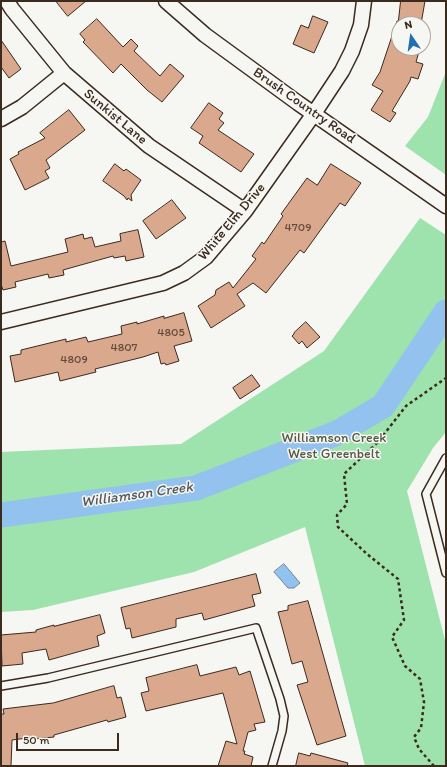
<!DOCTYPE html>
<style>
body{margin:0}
#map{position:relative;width:447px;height:767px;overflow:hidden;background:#f6f6f2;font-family:Itim,sans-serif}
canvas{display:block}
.frame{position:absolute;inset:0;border:2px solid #3b2a1e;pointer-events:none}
.north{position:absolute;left:391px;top:16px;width:40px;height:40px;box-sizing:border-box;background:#f6f6f2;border:1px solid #aba49d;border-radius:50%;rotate:347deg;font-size:11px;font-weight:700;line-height:16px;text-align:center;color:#3b2a1e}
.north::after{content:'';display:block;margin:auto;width:14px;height:18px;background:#1f6fb2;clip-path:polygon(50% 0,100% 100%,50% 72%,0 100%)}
.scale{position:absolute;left:16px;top:733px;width:103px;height:18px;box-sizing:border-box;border:2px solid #3b2a1e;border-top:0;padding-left:5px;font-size:12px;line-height:14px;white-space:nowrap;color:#3b2a1e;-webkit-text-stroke:3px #f6f6f2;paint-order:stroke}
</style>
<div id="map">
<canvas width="447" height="767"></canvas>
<div class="frame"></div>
<div class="north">N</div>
<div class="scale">50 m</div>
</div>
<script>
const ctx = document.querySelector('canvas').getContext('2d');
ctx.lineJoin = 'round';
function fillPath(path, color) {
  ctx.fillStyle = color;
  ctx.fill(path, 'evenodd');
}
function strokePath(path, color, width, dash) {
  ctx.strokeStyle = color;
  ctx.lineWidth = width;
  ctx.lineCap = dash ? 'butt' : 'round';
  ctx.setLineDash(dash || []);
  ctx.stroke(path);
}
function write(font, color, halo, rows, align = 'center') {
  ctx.font = font + ' Itim,sans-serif';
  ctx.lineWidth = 3;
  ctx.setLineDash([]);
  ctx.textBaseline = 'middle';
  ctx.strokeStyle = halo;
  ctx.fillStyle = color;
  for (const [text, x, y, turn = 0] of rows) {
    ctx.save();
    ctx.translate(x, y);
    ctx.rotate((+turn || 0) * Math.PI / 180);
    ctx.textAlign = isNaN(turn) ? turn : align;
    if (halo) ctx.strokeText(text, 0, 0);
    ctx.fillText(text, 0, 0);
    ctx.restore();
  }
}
const green = new Path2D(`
 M446,56V175L405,146L428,117L445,74Z
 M420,218L446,235V432L433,448L407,491L446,644V766H365L305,527L194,572L33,610L1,612V452L181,444L324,351Z`);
const water = new Path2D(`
 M284,564L300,583L294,588H288L274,572Z`);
const river = new Path2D(`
 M1,515L196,488L337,433L383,406L446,312`);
const building = new Path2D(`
 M56,1H86L68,16Z
 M401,1H425L421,24L399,21V48H420L416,62L423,64L418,79L411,77L410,81L392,111L396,113L390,122L371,110L383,91L372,85L380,72L397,21H398Z
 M313,16L328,22L314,53L293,44L301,25L308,28Z
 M97,19L123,47L131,39L138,46L134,51L160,76L170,64L184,76L162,102L147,90L121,64L113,73L83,42L85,40L80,34Z
 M1,40L21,69L9,78L1,67Z
 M209,103L223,113L219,119L224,123L218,130L254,154L241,172L199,143L203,136L191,128Z
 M69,110L85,130L46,160L50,168L45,171L49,178L25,190L10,159L19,154L18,152L45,138L40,133Z
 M115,164L124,171L126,169L141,180L131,195L132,201L128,198L127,200L124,196L103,181Z
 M331,164L361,183L345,206L340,203L304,253L300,250L266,293L253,283L237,294L245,306L211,328L198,306L215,295L216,290L229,282L233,288L256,259L252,256L262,242L264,244L283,216L281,214L307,178L317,185Z
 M172,200L186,218L156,239L143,221Z
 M138,230L144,257L126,261L125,256L114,258L113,256L63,270L64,275L49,278L48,274L15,282L16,287L3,290L1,284V242L5,241L11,266L68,252L65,239L83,234L84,239L92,237L95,247L121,241L120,234Z
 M184,313L192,341L174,346L179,361L166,365L165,363L161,364L158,352L143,357L95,369L96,372L60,381L58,372L15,382L10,356L21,354V350L66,339V342L86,337L88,342L122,334L121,326L137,322V324L164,316V318Z
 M306,322L320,337L307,348L302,341L299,344L292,336L294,334V333Z
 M252,375L260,386L240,399L233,388Z
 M256,574L261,593L252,595L255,606L204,620L202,613L176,619V627L132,638L130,628L126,629L121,608Z
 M308,601L346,736L317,745L297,685L308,682L302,661L292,664L278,612L288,610V606Z
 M100,615L105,633L97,636L99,646L49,660L46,649L22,653L23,664L2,666L1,635L36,632V630L54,625V626Z
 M197,665L200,676L236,667L239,675L250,671L265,722L254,724L256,730L248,732L243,751H245L244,754L253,757L251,766H218L226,741L237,744L223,693L146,711L141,693L149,691L146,678Z
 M114,686L117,698L121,697L126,717L108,722L107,720L54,735V737L35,739V737L12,740L11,766H1V714H4L3,709L53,703Z
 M299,753L310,756L311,753L348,763L347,766H296Z`);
const path = new Path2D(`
 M434,766L419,749L414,737L421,728L424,702L420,679L405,666L392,637L404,620L398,579L367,554L338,527L337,515L347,504L344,474L378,442L406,406L446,378`);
const service = new Path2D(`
 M446,458L426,494L446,573
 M1,686L48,678L256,628L280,699L284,716L282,731L272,766`);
const minor = new Path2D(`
 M7,1L12,9L64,73L149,146L245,211
 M166,1L205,35L298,103L446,206
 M1,119L22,107L64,73
 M1,322L163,283L184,273L206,257L245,211L313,115L342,71L352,51L361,25L364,1`);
const numberNames = [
 ["4709",298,228],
 ["4805",171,333],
 ["4807",124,348],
 ["4809",74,360]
];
const streetNames = [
 ["Brush Country Road",304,106,35],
 ["Sunkist Lane",115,117,40],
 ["White Elm Drive",232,222,-50]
];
const parkNames = [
 ["Williamson Creek",334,438],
 ["West Greenbelt",334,454]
];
const waterNames = [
 ["Williamson Creek",137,495,-8]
];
fillPath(green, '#9ee2ae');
fillPath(water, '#92c2ed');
strokePath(water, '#6f859a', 1);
strokePath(river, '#92c2ed', 25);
fillPath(building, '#daa88d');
strokePath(building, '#3b2a1e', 1);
strokePath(service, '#3b2a1e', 10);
strokePath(minor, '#3b2a1e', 17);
strokePath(path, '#3b2a1e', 2.5, [3, 3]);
strokePath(service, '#f6f6f2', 7);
strokePath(minor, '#f6f6f2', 14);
write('12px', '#634a3a', null, numberNames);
write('14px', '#3b2a1e', '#f6f6f2', streetNames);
write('14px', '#545842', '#f6f6f2', parkNames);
write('italic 15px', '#55585c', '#f6f6f2', waterNames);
</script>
